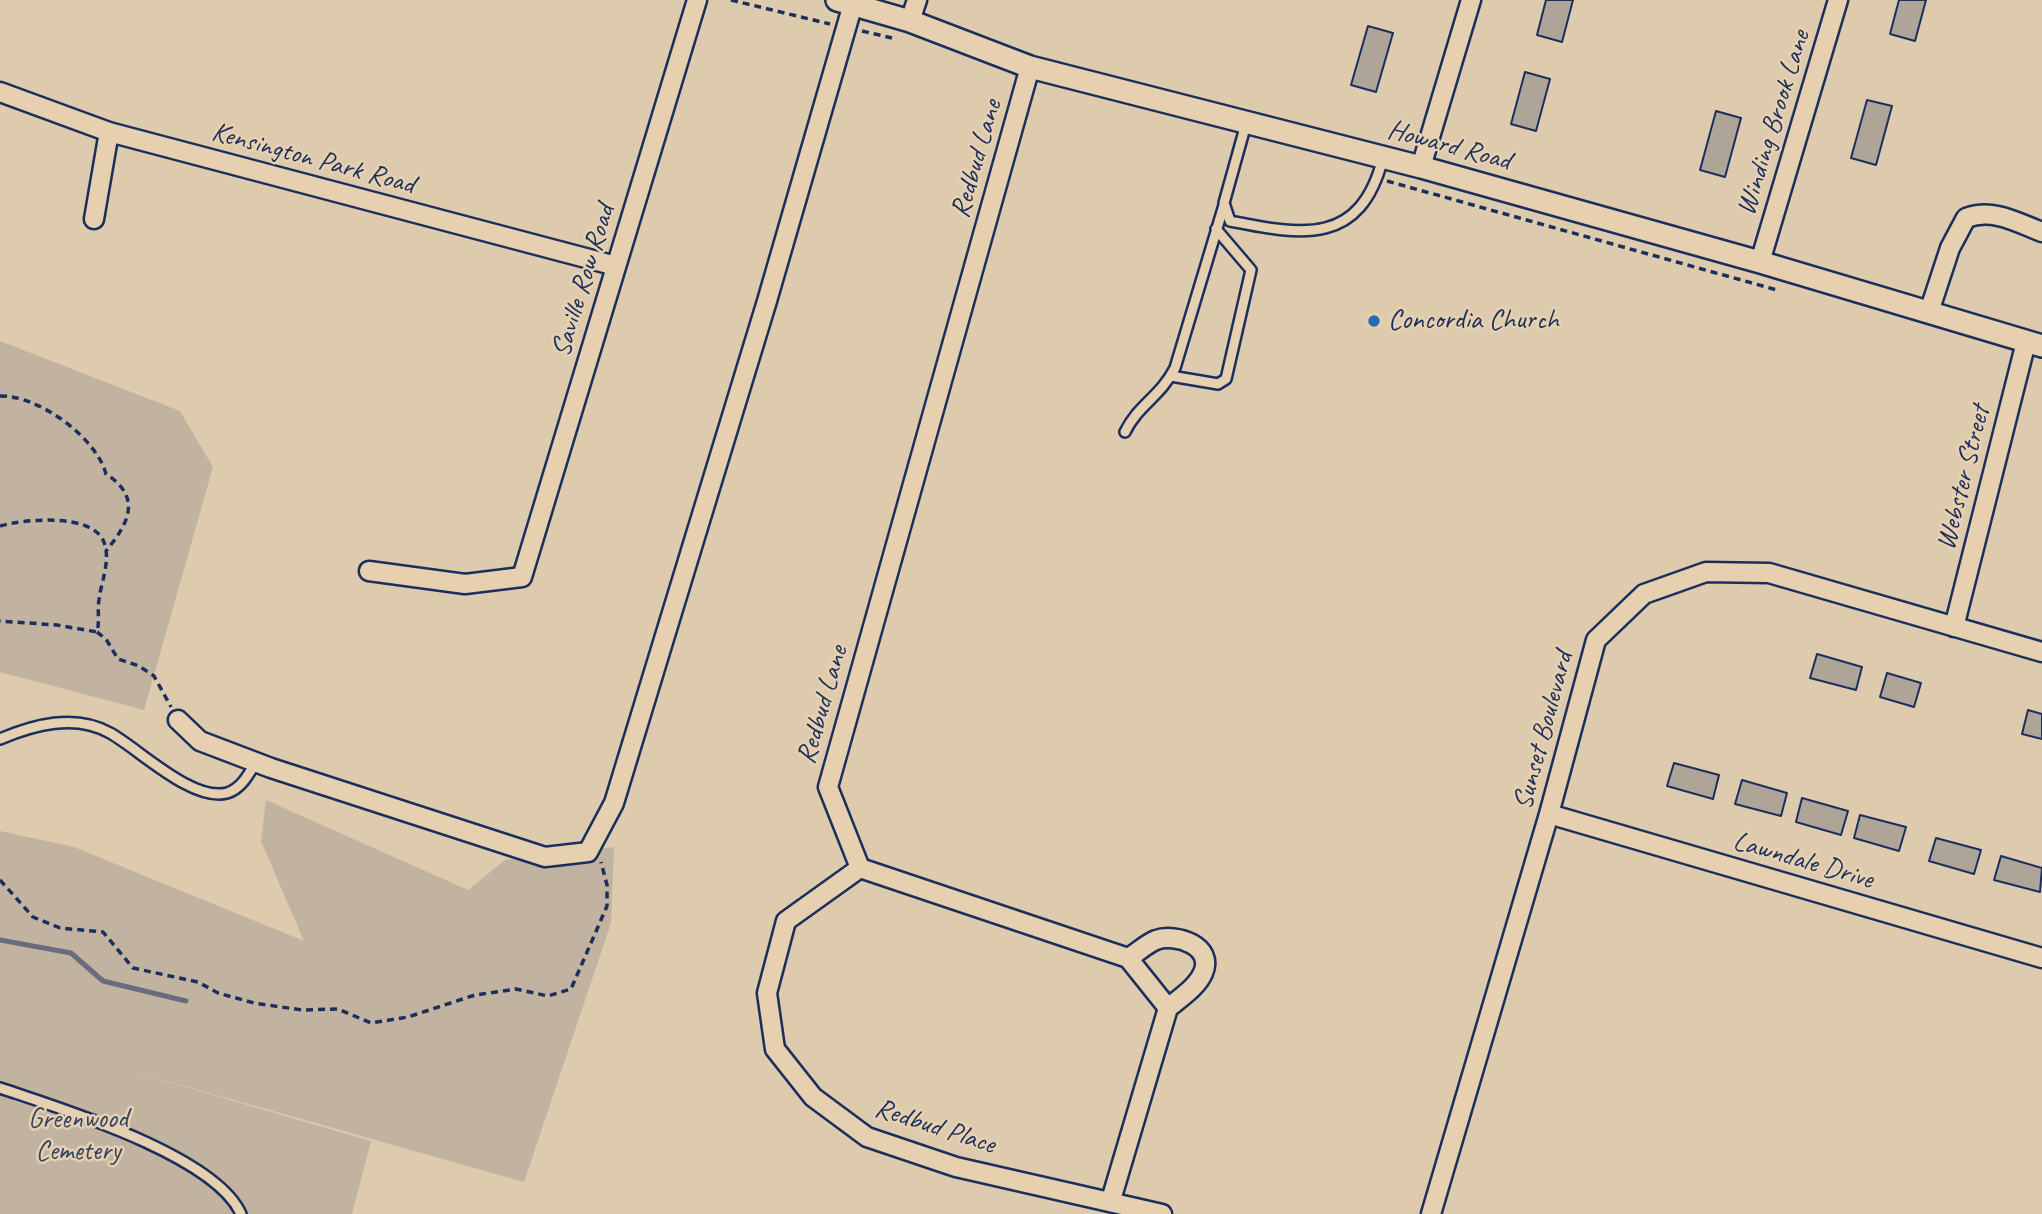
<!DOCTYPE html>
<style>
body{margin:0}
canvas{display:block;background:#decaac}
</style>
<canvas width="2042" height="1214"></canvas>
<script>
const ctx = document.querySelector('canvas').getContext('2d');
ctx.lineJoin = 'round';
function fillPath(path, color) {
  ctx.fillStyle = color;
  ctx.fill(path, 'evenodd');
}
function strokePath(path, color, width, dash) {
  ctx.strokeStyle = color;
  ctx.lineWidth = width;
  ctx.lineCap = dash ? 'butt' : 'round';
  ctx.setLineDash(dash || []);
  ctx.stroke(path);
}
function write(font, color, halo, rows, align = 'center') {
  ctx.font = font + ' Caveat,sans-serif';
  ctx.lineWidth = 5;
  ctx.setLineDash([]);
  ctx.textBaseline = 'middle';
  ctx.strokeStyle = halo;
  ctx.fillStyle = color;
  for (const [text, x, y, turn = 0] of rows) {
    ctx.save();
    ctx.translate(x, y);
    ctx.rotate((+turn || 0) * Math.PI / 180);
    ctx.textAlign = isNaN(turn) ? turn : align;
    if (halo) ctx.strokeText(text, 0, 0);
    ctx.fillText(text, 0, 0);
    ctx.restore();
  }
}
const green = new Path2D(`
 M0,341L180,411L213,467L144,710L0,672Z
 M266,800L468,890L505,860L614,847L611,923L524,1182L117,1067L371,1141L352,1214H0V831L74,847L304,941L261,841Z`);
const stream = new Path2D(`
 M0,940L71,953L103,981L186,1001`);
const building = new Path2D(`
 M1546,0H1573L1562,42L1537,35Z
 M1899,0H1926L1915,41L1890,34Z
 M1368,26L1393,33L1376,92L1351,85Z
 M1525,72L1550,79L1536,131L1511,124Z
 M1867,100L1892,106L1876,165L1851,158Z
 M1716,111L1741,118L1725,177L1700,170Z
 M1817,654L1862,667L1856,690L1810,678Z
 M1887,673L1921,683L1914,707L1880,697Z
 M2028,710L2042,714V739L2022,734Z
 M1674,763L1719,775L1713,799L1667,786Z
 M1742,780L1787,793L1781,816L1735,804Z
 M1802,798L1848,811L1841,835L1796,822Z
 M1860,815L1906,827L1899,851L1854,838Z
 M1936,838L1981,850L1974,874L1929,861Z
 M2001,856L2042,868L2040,892L1994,880Z`);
const path = new Path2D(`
 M731,0L830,24
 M862,31L892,38
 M1387,181L1777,290
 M0,396C38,395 96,437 106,474C143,498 128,524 106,551
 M0,526C25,519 89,513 103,540C112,559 101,581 99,600C97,611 100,620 97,632L57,625L0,621
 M97,632L106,639L118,659L139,666L154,676L171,707
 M0,880L33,917L60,928L103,932L133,968L198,982L218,993L254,1003L302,1010L338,1009L371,1023L408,1017L475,995L516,989L548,996L571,989L607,906V885L601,862`);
const service = new Path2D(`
 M1246,124L1224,203L1230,221C1302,235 1360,247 1383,158
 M1171,376L1218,384L1226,379L1251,270L1216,229
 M1125,432C1138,405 1160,397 1175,368L1224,205
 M0,739C33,725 75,713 110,733C139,749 192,802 227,793C241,789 249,774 256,762
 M0,1088C59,1108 215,1155 241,1214`);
const minor = new Path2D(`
 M910,21L917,0
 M1030,67L828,787L860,868L1128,958L1168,1008L1111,1200
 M0,92L109,132L616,266
 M1421,167L1471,0
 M94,219L109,132
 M1760,262L1838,0
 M1929,312L1950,248L1966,218C1993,208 2016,222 2042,232
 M369,571L465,584L522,577L697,0
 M1954,627L2026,342
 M178,720L200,741L271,768L545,857L588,852L614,803L767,301L853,4
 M1549,814L2042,958
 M860,868L786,921L767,993L775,1049L813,1097L867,1137L956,1167L1162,1214
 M1128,958C1137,953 1146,944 1156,940C1176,933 1215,946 1203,973C1197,987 1180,998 1168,1008
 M1431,1214L1549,814L1596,640L1644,594L1706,572L1769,573L2042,652`);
const tertiary = new Path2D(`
 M837,0L910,21L1030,67L1421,167L1760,262L2042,346`);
const markers = [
 [1374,321,7,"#1f6fb2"]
];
const streetNames = [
 ["Winding Brook Lane",1774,123,-73],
 ["Howard Road",1449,146,15],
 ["Kensington Park Road",313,159,15],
 ["Redbud Lane",977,159,-74],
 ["Saville Row Road",584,281,-73],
 ["Webster Street",1964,478,-76],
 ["Redbud Lane",823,705,-74],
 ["Sunset Boulevard",1544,731,-75],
 ["Lawndale Drive",1803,861,16],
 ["Redbud Place",935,1127,18]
];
const poiNames = [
 ["Concordia Church",1388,321]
];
const parkNames = [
 ["Greenwood",78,1120],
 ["Cemetery",78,1152]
];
fillPath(green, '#c2b3a0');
strokePath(stream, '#686c7d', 5);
fillPath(building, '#aea498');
strokePath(building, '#1b2f5e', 2);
strokePath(service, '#1b2f5e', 14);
strokePath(minor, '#1b2f5e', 23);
strokePath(tertiary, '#1b2f5e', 26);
strokePath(path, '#1b2f5e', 3.5, [7, 5]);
strokePath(service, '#e6d0af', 9);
strokePath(minor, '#e6d0af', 18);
strokePath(tertiary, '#e6d0af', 21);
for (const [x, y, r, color] of markers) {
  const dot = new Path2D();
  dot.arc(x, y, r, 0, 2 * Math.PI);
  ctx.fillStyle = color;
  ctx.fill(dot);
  strokePath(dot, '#e6d0af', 2.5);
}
write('28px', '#1b2f5e', '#e6d0af', streetNames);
write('28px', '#1b2f5e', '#e6d0af', poiNames, 'left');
write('28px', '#344368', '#e6d0af', parkNames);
</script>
